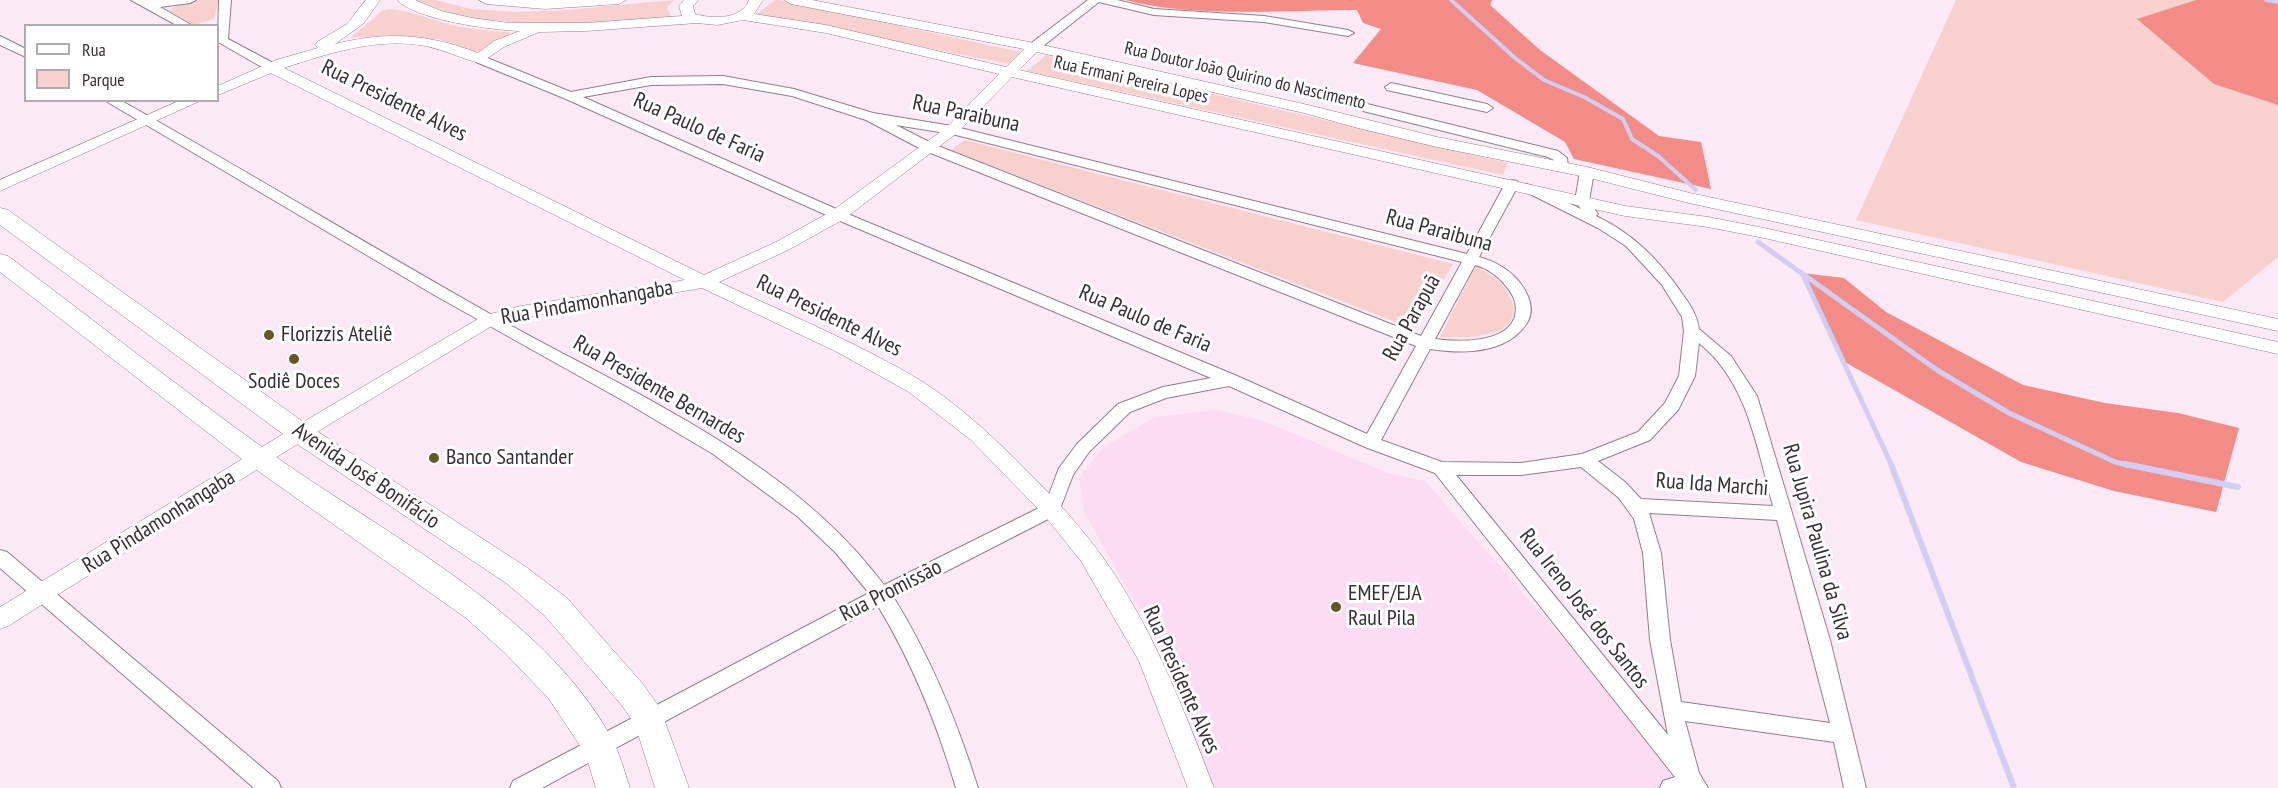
<!DOCTYPE html>
<meta charset="utf-8">
<style>
body{margin:0}
#map{position:relative;width:2278px;height:788px;overflow:hidden;background:#fce9f6;font-family:"PT Sans Narrow",sans-serif}
canvas{display:block}
.legend{position:absolute;left:24px;top:24px;width:195px;height:78px;box-sizing:border-box;background:#fff;border:2px solid #afabae;margin:0;padding:8px 10px;list-style:none;font-size:18px;color:#372e35}
.legend li{display:flex;align-items:center;gap:12px;height:30px}
.legend b{width:30px;border:2px solid #afabae}
</style>
<div id="map">
<canvas width="2278" height="788"></canvas>
<ul class="legend">
<li><b style="height:8px;background:#fff"></b>Rua</li>
<li><b style="height:16px;background:#f8d1ce"></b>Parque</li>
</ul>
</div>
<script>
const ctx = document.querySelector('canvas').getContext('2d');
ctx.lineJoin = 'round';
function fillPath(path, color) {
  ctx.fillStyle = color;
  ctx.fill(path, 'evenodd');
}
function strokePath(path, color, width, dash) {
  ctx.strokeStyle = color;
  ctx.lineWidth = width;
  ctx.lineCap = dash ? 'butt' : 'round';
  ctx.setLineDash(dash || []);
  ctx.stroke(path);
}
function write(font, color, halo, rows, align = 'center') {
  ctx.font = font + ' "PT Sans Narrow",sans-serif';
  ctx.lineWidth = 6;
  ctx.setLineDash([]);
  ctx.textBaseline = 'middle';
  ctx.strokeStyle = halo;
  ctx.fillStyle = color;
  for (const [text, x, y, turn = 0] of rows) {
    ctx.save();
    ctx.translate(x, y);
    ctx.rotate((+turn || 0) * Math.PI / 180);
    ctx.textAlign = isNaN(turn) ? turn : align;
    if (halo) ctx.strokeText(text, 0, 0);
    ctx.fillText(text, 0, 0);
    ctx.restore();
  }
}
const built = new Path2D(`
 M1217,410L1263,421L1391,474L1425,481L1687,781L1668,788H1212L1167,659L1084,512L1079,478L1104,447L1155,417Z`);
const green = new Path2D(`
 M200,0H219L214,19L194,25L169,11L174,7Z
 M415,0H435L471,9L516,12L566,10L674,0L667,7L671,17L555,26L461,17Z
 M775,0H779L1021,52L1009,64L757,14Z
 M1956,0H2278V257L2223,302L1856,220Z
 M389,9C409,10 428,19 448,24C468,29 488,31 509,32V35L483,51H473L438,39L351,37L382,11Z
 M1046,55L1508,163L1503,175L1027,71Z
 M965,140L1453,264L1414,329L951,150Z
 M1476,266C1499,279 1505,284 1515,308C1514,312 1512,318 1510,322C1497,339 1459,338 1440,337Z`);
const forest = new Path2D(`
 M1125,0H1492L1490,5L1540,50L1659,136L1701,142L1711,189L1574,159L1565,142L1477,90L1353,63L1381,29L1363,23L1357,10C1286,10 1192,18 1125,0Z
 M2196,0H2278V105L2214,84L2137,19Z
 M1802,273L1844,278L1886,312L2023,385L2105,403L2178,413L2239,428L2216,512L2114,491L2021,462L1843,361Z`);
const streamFar2 = new Path2D(`
 M1451,0L1515,58L1544,80L1584,97L1623,119L1632,139L1658,156L1696,190
 M2266,0L2278,2`);
const streamFar1 = new Path2D(`
 M1758,242L1937,370L2009,413L2115,462L2132,466
 M1802,273L1892,466`);
const stream = new Path2D(`
 M1891,464L2014,788
 M2125,464L2238,487`);
const minor = new Path2D(`
 M131,0H196L190,3L160,7L193,26H178Z
 M219,0H231L228,39L275,64V70H267L218,42Z
 M1088,0H1117L1154,9L1264,16L1348,30L1354,33L1348,36L1264,22L1154,15L1099,2L1038,50H1030V44Z
 M0,36L26,49V57L0,45Z
 M480,55L571,92L651,77L723,76L794,89L873,113L952,126L1467,254L1505,184L1512,180L1517,181L1519,184L1479,257C1497,262 1510,270 1521,284C1529,295 1535,310 1527,323C1507,354 1463,354 1430,349L1381,440L1442,462L1521,463L1582,454L1638,432L1665,403L1679,376L1684,331L1682,317L1662,285L1626,246L1598,228L1518,188L1525,184L1530,185L1581,209L1575,201L1580,172L1587,168L1592,169L1594,172L1589,201L1598,214L1596,216C1634,234 1660,261 1683,295C1691,306 1697,315 1699,329L1731,356L1757,396L1830,640L1866,788H1844L1834,742L1685,721L1699,773L1708,788H1660L1663,781L1675,777L1435,473L1365,447L1229,386L1166,398L1130,412L1089,452L1073,475L1058,514L894,598C931,658 957,721 978,788H956C937,724 913,664 878,606L542,788H510L513,781L869,593L835,552L797,516L713,454L622,400L436,296L104,100H120C245,170 368,245 492,315C628,392 788,456 884,585L1045,505L1059,468L1077,444L1118,404L1163,387L1211,378L833,218L566,99L476,62V56ZM723,84L792,96L866,120L923,150L1416,346L1367,434L1237,376L843,212L583,97L651,85ZM896,125L952,134L1462,262L1421,336L933,144ZM1475,265C1487,268 1498,276 1506,286C1513,294 1518,305 1515,316C1507,344 1458,342 1435,339ZM1699,343C1748,382 1757,449 1773,506L1641,499L1625,482L1598,461L1650,440L1678,410L1695,376ZM1581,467L1619,498L1634,519L1643,553L1650,640L1668,735L1456,475H1521ZM1649,513L1777,520L1830,723L1681,702L1670,640L1661,553Z
 M1391,83L1487,104L1493,108L1487,112L1387,90L1385,87Z
 M1367,104L1558,151L1567,158L1568,167L1561,171L1556,170L1554,160L1548,157L1363,111L1361,108L1363,105Z
 M0,550L7,552L278,781L281,788H254L0,568Z`);
const tertiary = new Path2D(`
 M366,0H380L363,24L335,44C388,31 428,34 478,53L494,41L520,31C492,30 416,20 397,0H415L441,11L472,18L509,23H586L682,16L679,6L684,0H698L693,6L695,14C712,19 742,20 749,0H763L754,14L826,25L1006,67L1024,49L791,4L784,0H812L1034,43L1308,105L1437,137L1587,167L1690,193L2278,319V331L1689,203L1586,177L1437,147L1358,128L1304,113L1037,52L1019,70L1625,206L1708,217L1764,228L2278,342V354L1764,238L1708,227L1625,216L1012,77L957,133L844,219L788,250L719,282C787,314 859,343 923,382C957,404 988,432 1017,461C1045,489 1072,516 1096,548C1150,620 1182,705 1214,788H1188L1139,661L1081,561L1044,515L971,440L909,392L837,352L702,288L521,318L495,324L307,438L8,626L0,629V607L293,428L483,316L521,306L685,280L271,73L218,95V86L276,60L318,48L315,45L317,42L347,24ZM743,20L826,33L999,74L947,127L832,211L776,242L704,275L284,68C329,53 378,37 426,46C445,50 462,59 480,63L504,47L539,32L586,31L697,23L717,25Z
 M479,0H626L619,4L545,9L486,4Z
 M181,100H202L0,191V180Z`);
const primary = new Path2D(`
 M0,208L8,210L309,426L526,567L567,598L642,683L660,708L689,788H655L635,724L620,703L545,616L506,583L291,440L0,225Z
 M0,254L8,256C95,321 181,389 269,452C384,534 541,611 611,737C620,753 624,771 630,788H596L585,753L549,699L505,653L466,618L251,466L0,272Z`);
const markers = [
 [269,335,6,"#655724"],
 [294,359,6,"#655724"],
 [434,458,6,"#655724"],
 [1336,607,6,"#655724"]
];
const farStreetnames = [
 ["Rua Doutor João Quirino do Nascimento",1245,76,13],
 ["Rua Ermani Pereira Lopes",1131,80,13]
];
const streetNames = [
 ["Rua Presidente Alves",394,101,26],
 ["Rua Paraibuna",966,114,12],
 ["Rua Paulo de Faria",699,128,24],
 ["Rua Paraibuna",1439,231,15],
 ["Rua Pindamonhangaba",587,303,-10],
 ["Rua Presidente Alves",829,316,26],
 ["Rua Parapuã",1412,318,-61],
 ["Rua Paulo de Faria",1145,319,23],
 ["Rua Presidente Bernardes",659,390,30],
 ["Avenida José Bonifácio",366,476,34],
 ["Rua Ida Marchi",1712,485,4],
 ["Rua Pindamonhangaba",159,522,-32],
 ["Rua Jupira Paulina da Silva",1817,542,74],
 ["Rua Promissão",891,591,-27],
 ["Rua Ireno José dos Santos",1584,609,52],
 ["Rua Presidente Alves",1181,680,66]
];
const poiNames = [
 ["Florizzis Ateliê",281,335],
 ["Sodiê Doces",294,382,"center"],
 ["Banco Santander",446,458],
 ["EMEF/EJA",1348,594],
 ["Raul Pila",1348,619]
];
fillPath(built, '#fbdcf2');
fillPath(green, '#f8d1ce');
fillPath(forest, '#f38c86');
strokePath(streamFar2, '#d2cef3', 4);
strokePath(streamFar1, '#d2cef3', 5);
strokePath(stream, '#d2cef3', 6);
strokePath(minor, '#937d8c', 2);
strokePath(tertiary, '#937d8c', 1);
strokePath(primary, '#937d8c', 1);
fillPath(minor, '#fff');
fillPath(tertiary, '#fff');
fillPath(primary, '#fff');
for (const [x, y, r, color] of markers) {
  const dot = new Path2D();
  dot.arc(x, y, r, 0, 2 * Math.PI);
  ctx.fillStyle = color;
  ctx.fill(dot);
  strokePath(dot, '#fff', 2);
}
write('18px', '#372e35', '#fff', farStreetnames);
write('22px', '#372e35', '#fff', streetNames);
write('22px', '#372e35', '#fff', poiNames, 'left');
</script>
